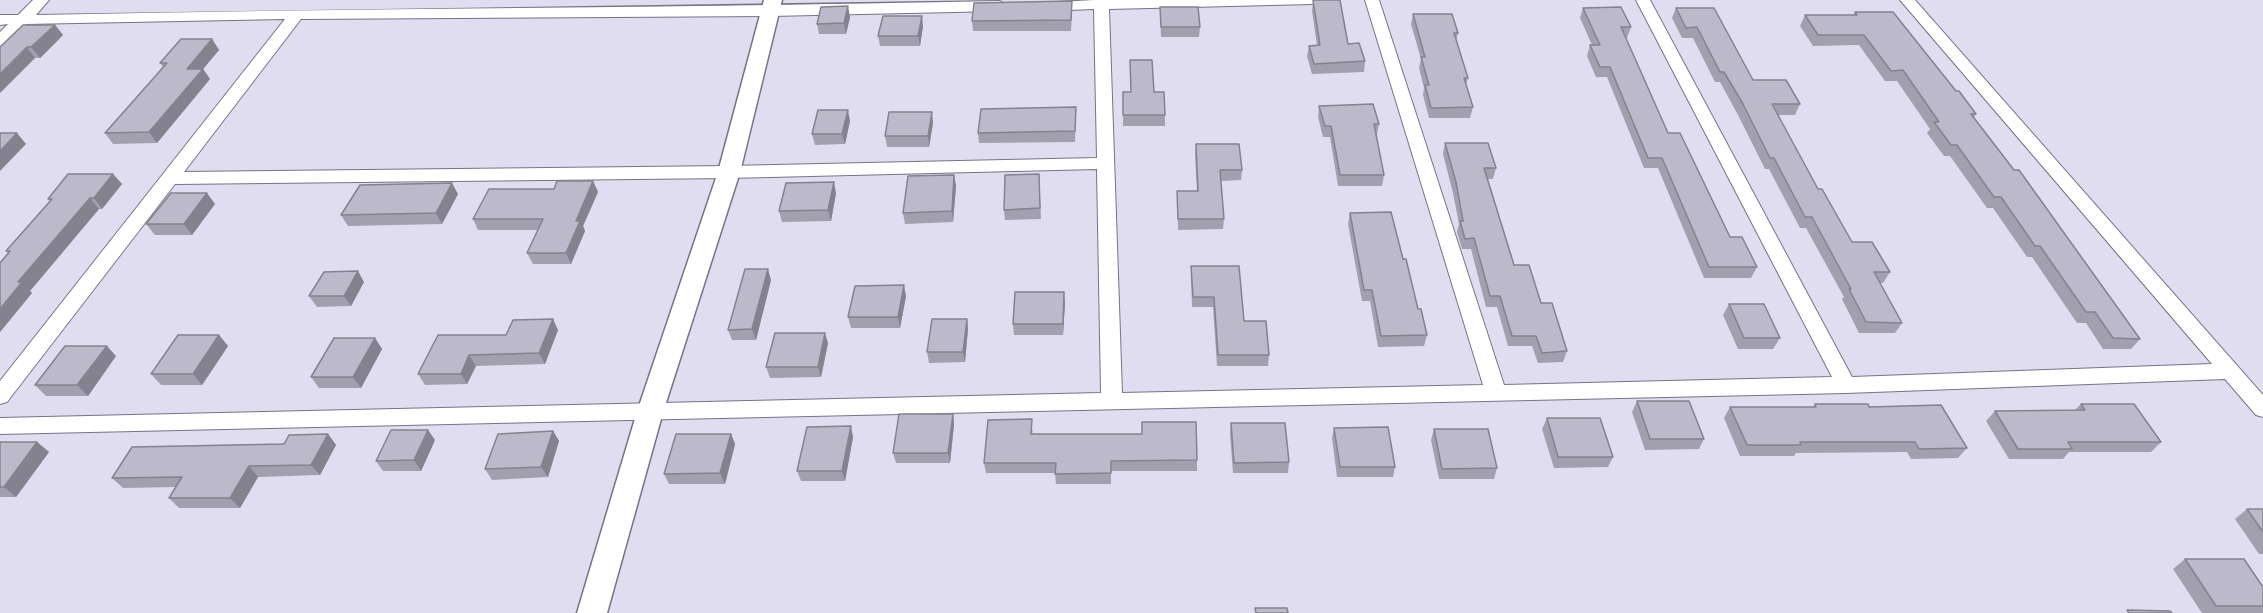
<!DOCTYPE html>
<style>
body{margin:0}
canvas{display:block;background:#e0ddf0}
</style>
<canvas width="2263" height="613"></canvas>
<script>
const ctx = document.querySelector('canvas').getContext('2d');
ctx.lineJoin = 'round';
function strokePath(path, color, width, dash) {
  ctx.strokeStyle = color;
  ctx.lineWidth = width;
  ctx.lineCap = dash ? 'butt' : 'round';
  ctx.setLineDash(dash || []);
  ctx.stroke(path);
}
function fillPath(path, color) {
  ctx.fillStyle = color;
  ctx.fill(path, 'evenodd');
}
const minor = new Path2D(`
 M33,0H49L36,15C357,8 679,8 1000,1L1008,6L1000,11L770,16L301,19L184,172L729,166L1097,158L1094,9L1045,11L1037,6L1040,3L1094,0H1319L1312,4L1109,9L1122,393L1483,385L1365,0H1379L1504,385L1832,377L1636,0H1650L1852,377L2212,364L1900,0H1915L2263,395V417L2256,415L2225,379L1846,393L0,434V418L1101,393L1097,169L729,178L175,184L7,402L0,404V381L285,19L26,24L6,44L0,46V32L8,24L0,25V15H18Z`);
const tertiary = new Path2D(`
 M764,0H782L740,172L663,412L607,613H577L637,412L718,172Z`);
const wall = new Path2D(`
 M1313,0L1348,44L1365,61L1364,72L1312,74L1307,56L1309,46L1317,45L1312,11Z
 M1160,7L1200,27L1199,37H1161Z
 M1583,8L1631,27L1627,38H1626L1668,133L1730,237L1757,267L1751,278H1704L1658,168H1644L1607,77H1596L1587,56L1590,45H1592L1580,18Z
 M1676,8L1753,80L1800,104L1795,115H1778L1818,189L1852,242L1890,272L1883,283H1880L1902,323L1895,333H1859L1842,299L1844,297L1806,228H1800L1769,169H1765L1738,115L1720,82H1715L1693,38H1682L1672,18Z
 M1072,12L1071,31H973L972,21Z
 M1855,12L1956,91L1976,114L1974,117L2140,339L2131,349H2103L2086,323H2077L2032,257H2027L1993,208H1987L1950,156H1944L1927,133L1930,129L1897,81H1885L1859,45L1813,46L1800,26L1805,15H1853Z
 M1413,14L1458,33L1456,41L1468,78L1466,85L1473,107L1470,118H1429L1423,95L1424,88L1419,68L1421,59L1411,24Z
 M850,17L846,34H819L817,24Z
 M55,25L63,35L40,58H35L0,47Z
 M923,26L920,46H880L878,36Z
 M212,39L219,50L203,69L210,79L157,143L113,144L105,133L163,67L160,63Z
 M1123,92H1154L1165,115V126H1123Z
 M1319,106L1379,124L1377,134H1376L1384,175L1382,186H1338L1330,137H1323L1318,117Z
 M1076,118L1075,142L979,143L978,133Z
 M850,121L845,144L815,145L812,134Z
 M933,123L929,147H887L885,136Z
 M1445,143L1496,168L1493,179H1488L1514,265L1541,303L1567,351L1563,362L1538,363L1532,346H1508L1497,307H1486L1471,249H1462L1457,232L1459,224L1453,193L1443,154Z
 M1196,144L1242,170L1241,180L1221,181L1224,219L1223,229L1178,230L1177,191H1197L1195,155Z
 M113,174L122,184L102,209H99L30,291L32,293L0,332L8,253L6,251L50,201L48,199Z
 M1039,174L1041,219L1005,220L1004,210Z
 M954,175L956,186L953,222L905,224L903,213Z
 M593,181L598,192L583,226L585,231L571,264H533L527,253L538,230H478L473,219L554,189Z
 M836,193L831,221L782,222L779,211Z
 M458,194L442,224L348,226L341,215Z
 M215,204L192,235H155L146,224Z
 M1350,213L1403,259L1418,309L1427,335L1424,346L1378,347L1370,301H1362L1348,224Z
 M1191,266L1244,321L1269,355L1268,366H1217L1213,307H1192L1191,276Z
 M771,280L756,340H732L728,330Z
 M364,282L351,306L317,307L309,296Z
 M906,296L900,328H851L848,317Z
 M1065,303L1063,335H1014L1013,324Z
 M1729,304L1780,338L1773,349H1738L1723,315Z
 M967,319L968,329L965,362L929,363L927,352Z
 M558,330L545,364L476,366L467,384L425,385L418,374L506,335Z
 M219,335L228,346L202,385H161L151,374Z
 M375,338L382,349L361,388H319L311,377Z
 M828,343L821,377L770,378L766,367Z
 M116,356L88,396H46L35,385Z
 M1637,401L1704,439L1699,449L1645,450L1632,412Z
 M1815,404L1869,407L1967,448L1958,458L1911,459L1907,452L1796,453L1794,456H1740L1724,418L1730,407H1813Z
 M2081,404L2161,442L2151,452H2069L2063,459H2009L1986,421L1995,411L2075,410Z
 M953,414L954,424L950,463H896L893,453Z
 M1547,418L1613,457L1608,467L1554,468L1542,429Z
 M1231,423L1289,462L1288,473H1233L1230,434Z
 M1334,428L1395,467L1393,477H1337L1332,438Z
 M1434,429L1497,468L1494,479H1439L1431,440Z
 M1033,430L1032,434L1197,460V471H1111V484H1056L1055,473H986L984,463Z
 M553,431L559,441L548,477L492,480L485,469Z
 M328,434L336,445L320,475L258,477L240,508H179L169,498L176,487L123,488L112,478Z
 M731,434L735,444L725,484H669L664,474Z
 M853,437L845,481H801L797,471Z
 M435,440L421,471H383L376,461Z
 M0,442H37L49,452L16,497H0Z
 M2247,509H2263V554H2259L2235,519Z
 M2185,559L2263,587V613H2202L2173,569Z`);
const shadedWall = new Path2D(`
 M848,6L850,17L846,34L844,23Z
 M922,16L923,26L920,46L918,36Z
 M55,25L63,35L40,58L31,47Z
 M212,39L219,50L203,69L210,79L157,143L149,132L187,69Z
 M27,47L35,58L0,93V74Z
 M848,110L850,121L845,144L842,134Z
 M932,112L933,123L929,147L928,136Z
 M17,133L26,144L0,171V151Z
 M113,174L122,184L102,209L94,198Z
 M954,175L956,186L953,222L952,211Z
 M593,181L598,192L583,226L585,231L571,264L566,253L576,221Z
 M834,182L836,193L831,221L828,210Z
 M452,183L458,194L442,224L436,213Z
 M207,193L215,204L192,235L184,224Z
 M90,198L99,209L30,291L32,293L0,332V309L18,282Z
 M768,269L771,280L756,340L752,329Z
 M358,271L364,282L351,306L344,296Z
 M904,285L906,296L900,328L898,317Z
 M1064,292L1065,303L1063,335V324Z
 M553,319L558,330L545,364L539,353Z
 M967,319L968,329L965,362L963,352Z
 M825,333L828,343L821,377L818,367Z
 M219,335L228,346L202,385L193,374Z
 M375,338L382,349L361,388L353,377Z
 M107,346L116,356L88,396L77,385Z
 M469,355L476,366L467,384L461,374Z
 M953,414L954,424L950,463L948,453Z
 M851,426L853,437L845,481L842,471Z
 M428,430L435,440L421,471L414,460Z
 M553,431L559,441L548,477L541,467Z
 M328,434L336,445L320,475L311,465Z
 M731,434L735,444L725,484L720,473Z
 M37,442L49,452L16,497L4,487Z
 M249,466L258,477L240,508L230,498Z`);
const building = new Path2D(`
 M1313,0H1340L1348,44L1359,43L1365,61L1314,64L1309,46L1320,45Z
 M1072,1L1071,20L972,21L974,3Z
 M848,6L844,23L817,24L821,7Z
 M1160,7H1198L1200,27H1161Z
 M1621,7L1631,27H1621L1668,133H1680L1730,237H1742L1757,267H1709L1662,158H1648L1610,67H1600L1590,45H1600L1583,8Z
 M1676,8H1714L1753,80H1786L1800,104H1772L1818,189H1822L1852,242H1872L1890,272H1874L1902,323L1866,322L1849,289H1851L1812,217H1805L1774,158H1770L1743,104L1724,72H1720L1697,27L1686,28Z
 M1855,12H1893L1956,91H1959L1976,114H1971L2014,170H2019L2140,339L2113,338L2095,312H2086L2040,246H2035L2001,197H1994L1957,145H1951L1934,122H1939L1903,70L1891,71L1864,35H1818L1805,15H1857Z
 M1413,14H1452L1458,33H1454L1468,78H1464L1473,107L1431,108L1425,85H1429L1421,57H1425Z
 M883,16H922L918,36H878Z
 M23,25H55L31,47H27L0,74V47Z
 M181,39H212L187,69H203L149,132L105,133L167,63H160Z
 M1130,60H1152L1154,92H1164L1165,115H1123V92H1131Z
 M1373,104L1379,124H1374L1384,175H1340L1331,126H1325L1319,106Z
 M1076,107L1075,131L978,133L981,109Z
 M818,110H848L842,134H812Z
 M889,112H932L928,136H885Z
 M0,133H17L0,151Z
 M1445,143H1488L1496,168H1484L1514,265H1529L1541,303H1552L1567,351L1542,353L1536,336H1512L1500,296H1490L1474,238L1465,239L1460,221H1463L1456,182Z
 M1196,144H1239L1242,170H1220L1224,219H1178L1177,191H1198Z
 M68,174H113L94,198H90L18,282H22L0,309V263L10,251H6L52,199H48Z
 M1039,174L1040,208L1004,210L1005,175Z
 M954,175L952,211L903,213L908,176Z
 M557,181H593L576,221H580L566,253H527L543,219H473L489,189H554Z
 M834,182L828,210L779,211L786,183Z
 M452,183L436,213L341,215L360,185Z
 M171,193H207L184,224H146Z
 M1391,212L1403,259H1406L1418,309H1421L1427,335L1381,336L1372,290H1364L1350,213Z
 M1191,266H1239L1244,321H1266L1269,355H1218L1214,297H1193Z
 M745,269H768L752,329L728,330Z
 M358,271L344,296H309L324,272Z
 M904,285L898,317H848L855,286Z
 M1015,292H1064L1063,324H1013Z
 M1729,304H1764L1780,338H1744Z
 M553,319L539,353L469,355L461,374H418L438,335H506L513,320Z
 M932,319H967L963,352H927Z
 M775,333H825L818,367H766Z
 M178,335H219L193,374H151Z
 M334,338H375L353,377H311Z
 M65,346H107L77,385H35Z
 M1637,401H1689L1704,439H1650Z
 M1815,404H1868L1869,407L1941,405L1967,448L1919,449L1915,442H1800L1801,445H1747L1730,407H1816Z
 M2081,404H2134L2161,442H2068L2072,449H2018L1995,411L2085,410Z
 M899,414H953L948,453H893Z
 M1547,418H1600L1613,457H1558Z
 M1032,419L1031,434H1142V422H1196L1197,460L1111,461V473L1055,474L1056,463H984L988,420Z
 M1231,423H1285L1289,462L1234,463Z
 M851,426L842,471H797L807,427Z
 M1388,427L1395,467H1340L1334,428Z
 M1434,429H1488L1497,468L1442,469Z
 M391,430H428L414,460L376,461Z
 M553,431L541,467L485,469L498,434Z
 M328,434L311,465L249,466L230,498H169L182,477L112,478L132,447L284,444L289,435Z
 M676,434H731L720,473L664,474Z
 M0,442H37L4,487H0Z
 M2247,509H2263V532Z
 M2185,559H2244L2263,587V606H2216Z
 M1255,608H1287L1288,613H1256Z
 M2127,610L2170,611L2172,613H2129Z`);
strokePath(minor, '#767384', 2);
strokePath(tertiary, '#767384', 3);
fillPath(minor, '#fff');
fillPath(tertiary, '#fff');
fillPath(wall, '#a29faf');
fillPath(shadedWall, '#84828e');
fillPath(building, '#bcb9cb');
strokePath(building, '#84828e', 1.5);
</script>
